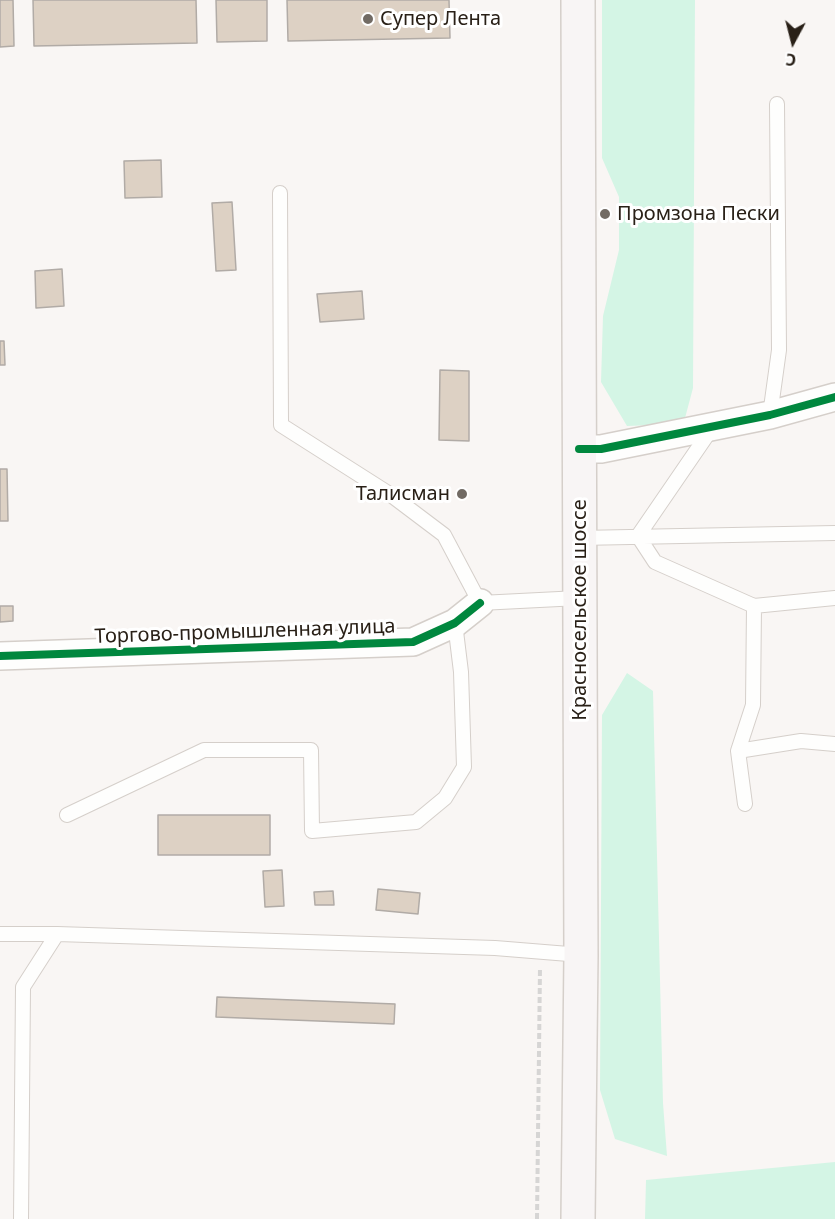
<!DOCTYPE html>
<meta charset="utf-8">
<style>
body{margin:0}
#map{position:relative;width:835px;height:1219px;overflow:hidden;background:#f9f6f4;font-family:"Noto Sans",sans-serif}
canvas{display:block}
.north{position:absolute;left:763px;top:12px;width:60px;height:60px;-webkit-text-stroke:4px #fff;paint-order:stroke;rotate:187deg;font-size:16px;font-weight:700;line-height:24px;text-align:center;color:#292017}
.north::after{content:'';display:block;margin:auto;width:21px;height:27px;background:#292017;clip-path:polygon(50% 0,100% 100%,50% 72%,0 100%)}
</style>
<div id="map">
<canvas width="835" height="1219"></canvas>
<div class="north">С</div>
</div>
<script>
const ctx = document.querySelector('canvas').getContext('2d');
ctx.lineJoin = 'round';
function fillPath(path, color) {
  ctx.fillStyle = color;
  ctx.fill(path, 'evenodd');
}
function strokePath(path, color, width, dash) {
  ctx.strokeStyle = color;
  ctx.lineWidth = width;
  ctx.lineCap = dash ? 'butt' : 'round';
  ctx.setLineDash(dash || []);
  ctx.stroke(path);
}
function write(font, color, halo, rows, align = 'center') {
  ctx.font = font + ' "Noto Sans",sans-serif';
  ctx.lineWidth = 6;
  ctx.setLineDash([]);
  ctx.textBaseline = 'middle';
  ctx.strokeStyle = halo;
  ctx.fillStyle = color;
  for (const [text, x, y, turn = 0] of rows) {
    ctx.save();
    ctx.translate(x, y);
    ctx.rotate((+turn || 0) * Math.PI / 180);
    ctx.textAlign = isNaN(turn) ? turn : align;
    if (halo) ctx.strokeText(text, 0, 0);
    ctx.fillText(text, 0, 0);
    ctx.restore();
  }
}
const green = new Path2D(`
 M602,0H695L693,388L685,418L654,425L627,426L601,382L603,316L619,250V197L602,158Z
 M627,673L653,691L663,1103L667,1156L615,1139L600,1090L602,715Z
 M835,1162V1219H645L646,1180Z`);
const building = new Path2D(`
 M0,0H13L14,46L0,47Z
 M33,0H196L197,43L34,46Z
 M216,0H267V41L217,42Z
 M287,0H449L450,38L288,41Z
 M161,160L162,197L125,198L124,161Z
 M232,202L236,270L216,271L212,203Z
 M62,269L64,306L36,308L35,271Z
 M362,291L364,319L320,322L317,294Z
 M0,341H4L5,365H0Z
 M440,370L469,371V441L439,440Z
 M0,469H7L8,521H0Z
 M0,606H13V621L0,622Z
 M158,815H270V855H158Z
 M282,870L284,906L265,907L263,871Z
 M378,889L420,893L418,914L376,910Z
 M333,891L334,905H315L314,892Z
 M217,997L395,1004L394,1024L216,1017Z`);
const path = new Path2D(`
 M537,1219L540,968`);
const service = new Path2D(`
 M280,193L281,425L391,495L444,535L480,603L579,598
 M770,415L779,350L777,104
 M712,428L638,536L655,562L754,606L835,598
 M579,538L835,533
 M738,751L801,741L835,744
 M745,804L738,751L753,705L754,606
 M67,815L204,750H311L312,831L416,822L445,798L464,767L461,672L455,623
 M0,934H57
 M21,1219L23,987L57,934L495,948L581,955`);
const minor = new Path2D(`
 M579,449H601L770,415L835,397
 M0,656L413,642L455,623L480,603`);
const secondary = new Path2D(`
 M578,1219L581,955L578,0`);
const cycleway = new Path2D(`
 M579,449H601L770,415L835,397
 M0,656L413,642L455,623L480,603`);
const markers = [
 [368,19,6,"#726b64"],
 [605,214,6,"#726b64"],
 [462,494,6,"#726b64"]
];
const poiNames = [
 ["Супер Лента",380,19],
 ["Промзона Пески",617,214],
 ["Талисман",450,494,"right"]
];
const streetNames = [
 ["Красносельское шоссе",580,610,-90],
 ["Торгово-промышленная улица",245,632,-2]
];
fillPath(green, '#d4f5e5');
fillPath(building, '#ddd1c4');
strokePath(building, '#b1aba6', 1.5);
strokePath(service, '#d5cfca', 16);
strokePath(minor, '#d5cfca', 30);
strokePath(secondary, '#d5cfca', 36);
strokePath(path, '#d6d5d4', 4, [6, 3]);
strokePath(service, '#fefefd', 14);
strokePath(minor, '#fefefd', 27);
strokePath(secondary, '#f8f5f5', 33);
strokePath(cycleway, '#00873e', 8);
for (const [x, y, r, color] of markers) {
  const dot = new Path2D();
  dot.arc(x, y, r, 0, 2 * Math.PI);
  ctx.fillStyle = color;
  ctx.fill(dot);
  strokePath(dot, '#fff', 2);
}
write('20px', '#292017', '#fff', poiNames, 'left');
write('20px', '#292017', '#fff', streetNames);
</script>
